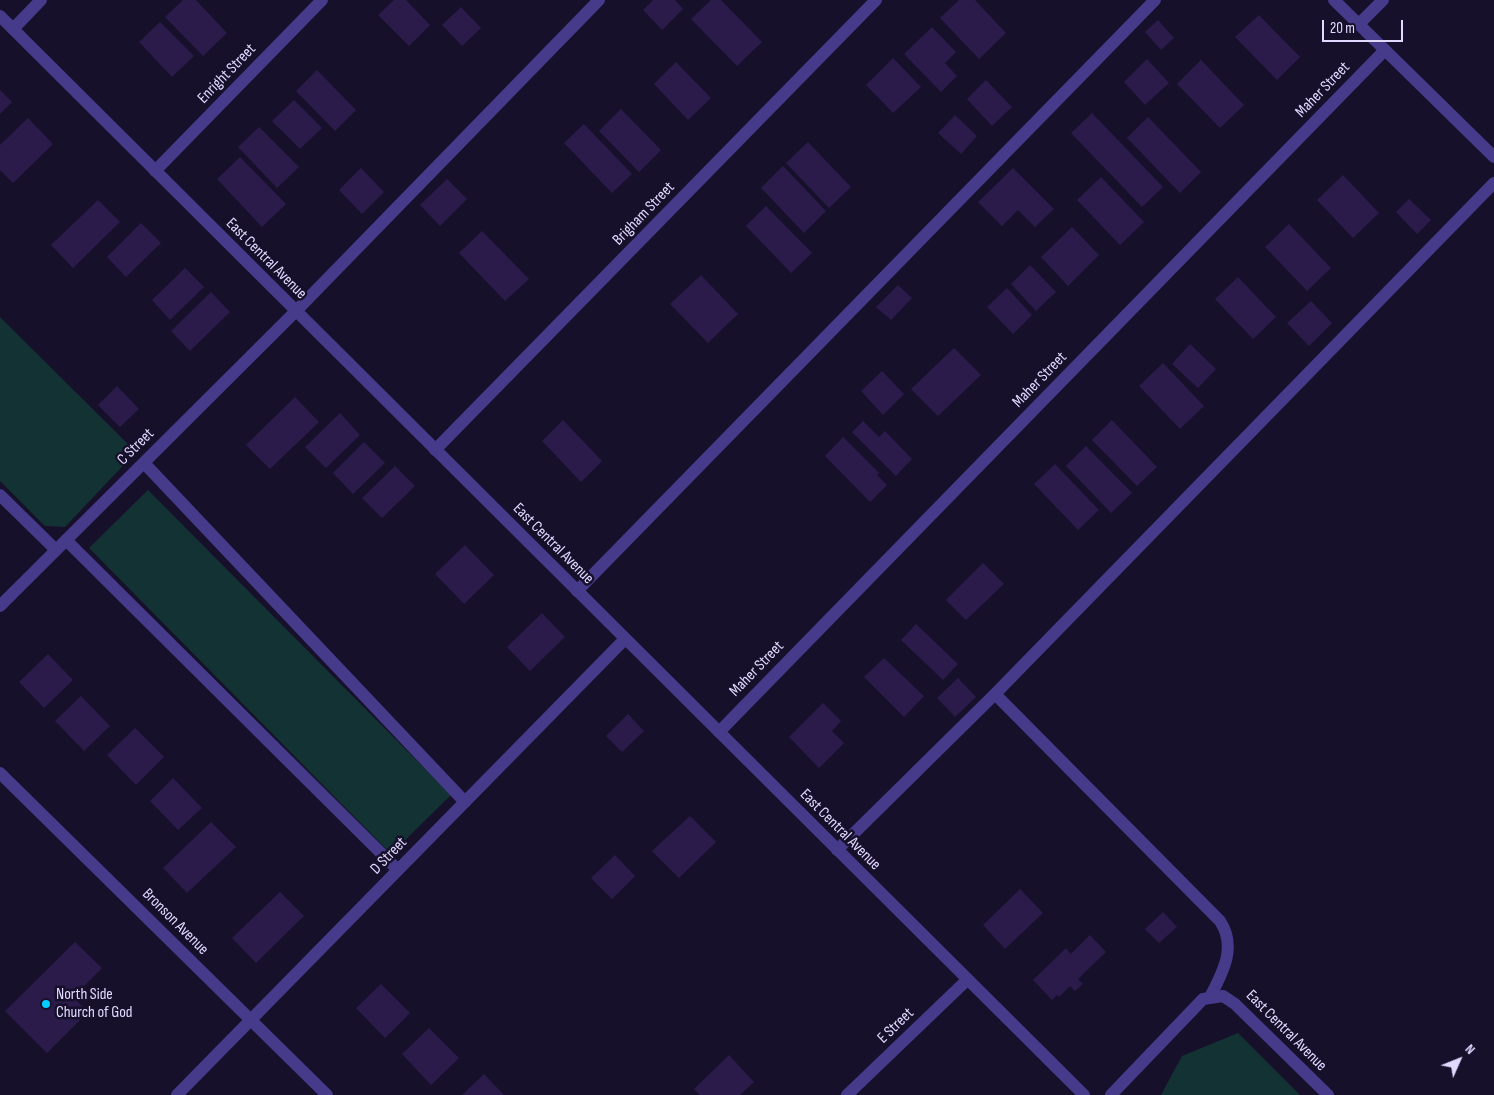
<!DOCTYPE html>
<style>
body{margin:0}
#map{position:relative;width:1494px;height:1095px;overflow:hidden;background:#17102a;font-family:"Sofia Sans Condensed",sans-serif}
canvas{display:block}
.north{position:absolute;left:1434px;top:1035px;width:50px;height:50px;-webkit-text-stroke:4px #17102a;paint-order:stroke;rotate:46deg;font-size:14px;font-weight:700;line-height:20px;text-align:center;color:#e1d9ff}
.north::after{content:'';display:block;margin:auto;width:18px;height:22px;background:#e1d9ff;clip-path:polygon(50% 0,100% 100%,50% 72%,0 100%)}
.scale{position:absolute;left:1322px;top:20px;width:81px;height:22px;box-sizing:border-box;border:2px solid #e1d9ff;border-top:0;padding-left:6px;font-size:15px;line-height:18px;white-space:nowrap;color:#e1d9ff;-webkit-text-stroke:4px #17102a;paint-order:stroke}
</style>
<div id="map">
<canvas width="1494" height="1095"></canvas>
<div class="north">N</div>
<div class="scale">20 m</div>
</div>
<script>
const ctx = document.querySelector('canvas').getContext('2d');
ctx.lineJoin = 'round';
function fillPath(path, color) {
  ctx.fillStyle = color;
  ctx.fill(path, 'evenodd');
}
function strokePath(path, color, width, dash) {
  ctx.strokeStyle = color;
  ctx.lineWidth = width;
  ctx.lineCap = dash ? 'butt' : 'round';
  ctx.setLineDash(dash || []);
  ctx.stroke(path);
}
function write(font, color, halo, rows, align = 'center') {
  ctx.font = font + ' "Sofia Sans Condensed",sans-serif';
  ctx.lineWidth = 5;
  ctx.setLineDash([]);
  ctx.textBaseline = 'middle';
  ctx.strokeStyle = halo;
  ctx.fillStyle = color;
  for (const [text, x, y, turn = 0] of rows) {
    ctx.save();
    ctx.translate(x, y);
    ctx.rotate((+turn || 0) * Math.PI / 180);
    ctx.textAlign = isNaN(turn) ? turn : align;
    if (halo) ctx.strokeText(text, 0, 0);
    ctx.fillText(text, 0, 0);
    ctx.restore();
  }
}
const green = new Path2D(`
 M0,317L136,452L65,527L45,526L0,481Z
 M148,490L451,795L391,854L89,548Z
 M1238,1033L1300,1095H1161L1182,1056Z`);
const building = new Path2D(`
 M183,0H196L227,33L203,56L165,17Z
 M394,0H406L430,25L409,46L378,15Z
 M653,0H675L683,9L662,30L643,10Z
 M711,0H721L762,42L737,66L691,19Z
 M959,0H975L1006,33L979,59L940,18Z
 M461,7L481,28L462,46L442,25Z
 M1259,15L1300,57L1277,80L1235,37Z
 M1158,20L1174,38L1161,50L1145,32Z
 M160,22L194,56L172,77L139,42Z
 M932,27L956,52L945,63L957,76L941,92L904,54Z
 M893,58L921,87L893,113L866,85Z
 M1147,59L1169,83L1145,105L1124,82Z
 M1201,60L1244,105L1220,128L1177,84Z
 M676,62L711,98L688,120L654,84Z
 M317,70L356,110L335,131L296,91Z
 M986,80L1012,107L992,126L967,99Z
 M0,90L12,102L0,114Z
 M294,100L322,128L300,149L272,121Z
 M621,109L661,150L639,172L599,131Z
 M1092,113L1163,187L1142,207L1071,133Z
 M955,115L977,136L961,154L938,133Z
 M1148,117L1201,172L1180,193L1127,138Z
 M28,118L53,144L13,183L0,170V145Z
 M584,124L632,174L612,193L564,143Z
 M259,127L299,167L277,188L238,147Z
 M808,142L851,187L829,208L786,163Z
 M240,157L286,204L262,227L217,179Z
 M783,166L826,211L804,233L761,188Z
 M361,168L384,192L362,214L339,190Z
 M1013,168L1054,209L1035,227L1018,210L1002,226L978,202Z
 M1343,175L1379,213L1353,238L1317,200Z
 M1101,177L1144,222L1120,245L1077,200Z
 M447,179L467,199L440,226L420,205Z
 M1409,199L1431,220L1417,234L1396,212Z
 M98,200L120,222L73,268L51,245Z
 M766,206L812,253L791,273L746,226Z
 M141,223L161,243L126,277L107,257Z
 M1289,224L1331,268L1307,291L1265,247Z
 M1072,227L1099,255L1068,286L1041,257Z
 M482,231L529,279L505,301L459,253Z
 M1030,265L1056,292L1036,311L1011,284Z
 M185,268L204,287L170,320L152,300Z
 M701,275L738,314L708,343L670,304Z
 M1238,277L1276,317L1253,339L1215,299Z
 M898,285L912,298L891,320L876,307Z
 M1007,288L1032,315L1013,334L987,307Z
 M211,292L230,312L190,351L171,331Z
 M1311,301L1332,323L1309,346L1287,323Z
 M1190,344L1216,369L1198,388L1172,364Z
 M954,348L981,375L938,416L911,389Z
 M1163,363L1204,406L1180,429L1139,386Z
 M882,371L904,394L883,415L861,391Z
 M117,386L139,409L120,427L98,405Z
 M295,397L319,422L270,469L246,445Z
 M340,413L360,435L326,468L305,447Z
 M563,420L602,461L581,482L542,441Z
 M1112,420L1157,467L1137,486L1092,440Z
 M863,421L879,437L885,431L912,459L896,476L852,432Z
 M843,437L879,473L877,475L887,485L870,502L825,456Z
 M364,442L385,463L353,494L333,473Z
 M1086,446L1132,493L1111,513L1066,466Z
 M1055,464L1099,510L1078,530L1034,484Z
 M395,466L415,486L382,518L362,498Z
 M465,545L494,575L464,604L435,574Z
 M983,563L1004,584L966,620L946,600Z
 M542,613L565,637L530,671L507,647Z
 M916,624L958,664L943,680L901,640Z
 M48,654L73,680L44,708L19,682Z
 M884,658L924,696L904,717L864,677Z
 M958,678L976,697L955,717L937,698Z
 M81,696L110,726L84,751L55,721Z
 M823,703L841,721L832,731L844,743L819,768L789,737Z
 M628,714L644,731L622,752L606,736Z
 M135,728L164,757L136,785L107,755Z
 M173,778L202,808L178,830L150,801Z
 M690,816L716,842L679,878L652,851Z
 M211,822L236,847L187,893L163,868Z
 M615,855L635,876L612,899L591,878Z
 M1020,889L1043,913L1005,949L983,925Z
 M280,892L304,916L256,963L232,938Z
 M1163,912L1177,927L1159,943L1145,929Z
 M1090,935L1106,952L1078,979L1083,984L1075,991L1070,986L1059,997L1057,995L1052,1000L1033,980L1066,948L1071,954Z
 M75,942L102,968L73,997L88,1012L47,1053L5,1011Z
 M381,984L410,1013L385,1038L356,1008Z
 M429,1028L459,1058L431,1085L402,1054Z
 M729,1055L754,1082L740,1095H700L694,1089Z
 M484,1074L504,1095H462Z`);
const service = new Path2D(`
 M13,29L41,0
 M296,311L599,0
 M144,463L465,802
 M0,495L56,550
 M66,540L398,870
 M577,591L1155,0
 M995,694L1220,921C1237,947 1223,972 1210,997
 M837,850L995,694L1494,183`);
const minor = new Path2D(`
 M1359,24L1383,0
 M155,171L322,0
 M435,450L876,0
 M0,606L296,311
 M719,732L1385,50
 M0,773L327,1095
 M177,1095L625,639
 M847,1095L967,980
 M1111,1095L1203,999L1223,996L1235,1004L1328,1095`);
const tertiary = new Path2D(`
 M1334,0L1494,157
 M0,16L1084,1095`);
const markers = [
 [46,1004,5,"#05cbff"]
];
const streetNames = [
 ["Enright Street",227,74,-46],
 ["Maher Street",1323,90,-46],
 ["Brigham Street",644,214,-46],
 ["East Central Avenue",266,259,45],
 ["Maher Street",1040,380,-46],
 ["C Street",136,447,-45],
 ["East Central Avenue",553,544,45],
 ["Maher Street",757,669,-46],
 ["East Central Avenue",840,830,45],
 ["D Street",389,856,-46],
 ["Bronson Avenue",175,922,45],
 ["E Street",896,1026,-44],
 ["East Central Avenue",1286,1031,45]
];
const poiNames = [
 ["North Side",56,995],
 ["Church of God",56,1013]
];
fillPath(green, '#133234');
fillPath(building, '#2a1b4b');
strokePath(service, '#463a8a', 12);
strokePath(minor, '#463a8a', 12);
strokePath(tertiary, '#463a8a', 12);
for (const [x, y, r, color] of markers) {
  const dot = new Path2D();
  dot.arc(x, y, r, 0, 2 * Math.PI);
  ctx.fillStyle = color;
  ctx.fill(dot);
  strokePath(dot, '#17102a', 2);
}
write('16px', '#e1d9ff', '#17102a', streetNames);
write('16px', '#e1d9ff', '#17102a', poiNames, 'left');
</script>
